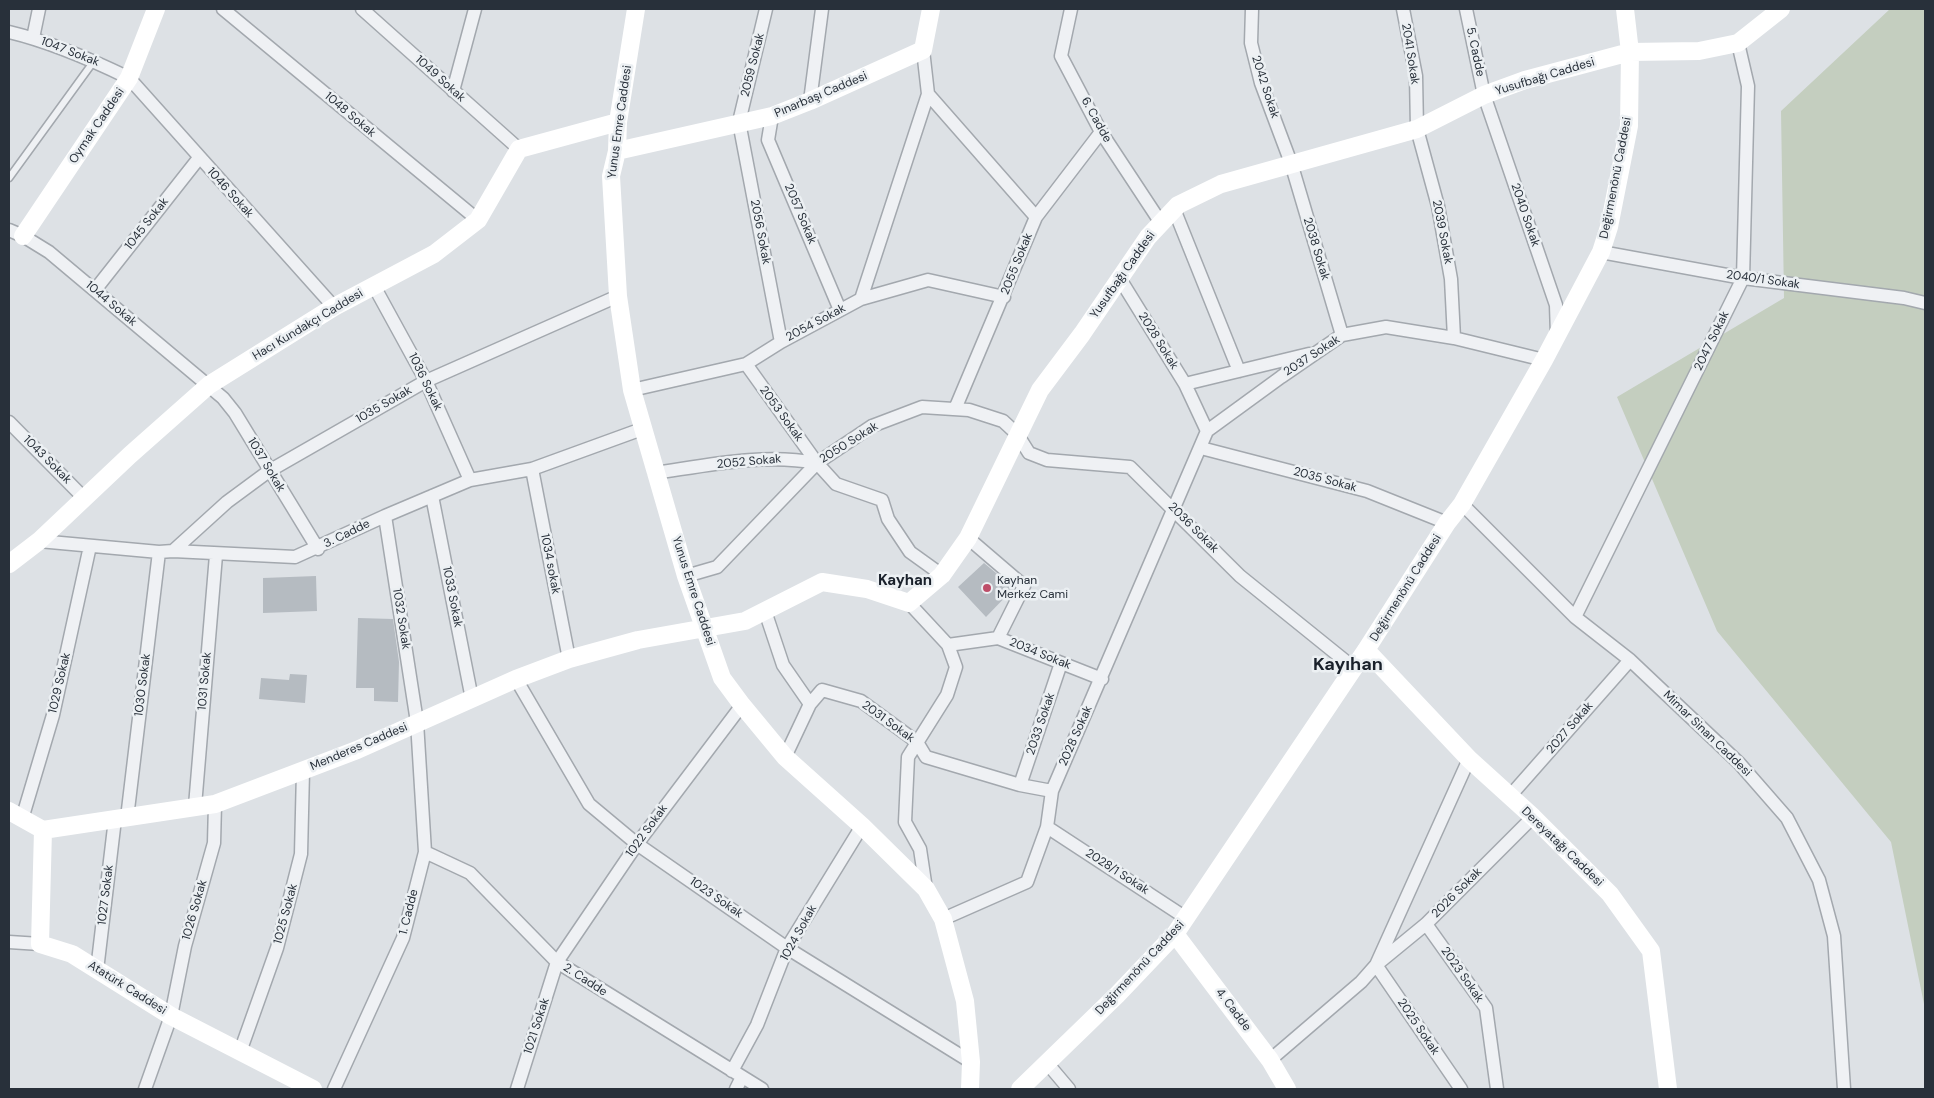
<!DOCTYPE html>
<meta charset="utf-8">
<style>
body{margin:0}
#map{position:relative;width:1934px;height:1098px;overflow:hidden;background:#dde1e5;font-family:"DM Sans",sans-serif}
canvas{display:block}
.frame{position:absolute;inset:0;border:10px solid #28303a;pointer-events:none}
</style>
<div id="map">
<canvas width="1934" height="1098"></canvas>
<div class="frame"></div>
</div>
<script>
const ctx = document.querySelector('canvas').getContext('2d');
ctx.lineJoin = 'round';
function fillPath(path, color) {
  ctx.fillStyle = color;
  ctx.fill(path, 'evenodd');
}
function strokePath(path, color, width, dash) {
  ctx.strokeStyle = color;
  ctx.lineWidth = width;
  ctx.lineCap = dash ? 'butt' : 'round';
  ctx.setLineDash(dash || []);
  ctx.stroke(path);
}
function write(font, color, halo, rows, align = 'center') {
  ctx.font = font + ' "DM Sans",sans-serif';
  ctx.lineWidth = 5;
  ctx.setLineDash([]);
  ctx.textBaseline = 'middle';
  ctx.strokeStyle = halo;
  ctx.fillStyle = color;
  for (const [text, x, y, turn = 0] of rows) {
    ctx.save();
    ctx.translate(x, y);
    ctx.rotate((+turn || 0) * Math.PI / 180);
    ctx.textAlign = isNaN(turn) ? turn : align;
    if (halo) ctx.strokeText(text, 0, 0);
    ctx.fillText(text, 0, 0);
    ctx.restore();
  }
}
const green = new Path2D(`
 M1890,9H1925V1009L1891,842L1717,631L1617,397L1784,298L1781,111Z`);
const building = new Path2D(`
 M984,563L1014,588L986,617L958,587Z
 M316,576L317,611L263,613V578Z
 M358,618L393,619L399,662L398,702L374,701V688H356Z
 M290,674L307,675L305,703L259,699L261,678L289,680Z`);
const lane = new Path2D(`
 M9,178L94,61`);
const street = new Path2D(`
 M223,9L478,220
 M362,9L519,149
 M766,9L739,122L781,342
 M1071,9L1061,56L1101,132L1161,223
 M1252,9L1251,43L1261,83L1291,163L1342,335
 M1403,9L1416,76L1417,129L1438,206L1451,279L1454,338
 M1466,9L1484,95L1556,305L1557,335
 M9,32C51,42 90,59 129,78L334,307
 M33,38L39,9
 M923,50L928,94L1036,217
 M453,91L475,9
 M810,101L822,9
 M772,116L768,140L840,310
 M1174,209L1239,371
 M9,230L23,236L49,252L223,398L235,413L318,549
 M1601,252L1743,278L1904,298L1925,303
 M1120,279L1185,384L1207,431
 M374,286L426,381L470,480
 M95,290L199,158
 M861,299L928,94
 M746,364L817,463L836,484L882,500L888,519L910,552L942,575
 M1185,384L1309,354
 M632,390L746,364L781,342L861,299L928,280L1004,297
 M955,409L1036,217L1101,132
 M9,422L84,498
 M1201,448L1367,491L1447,523
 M532,469L569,659
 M655,473C709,465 763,453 817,463
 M432,496L472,699
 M1462,504L1575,617L1630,660L1739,763L1787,818L1819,880L1834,936L1844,1089
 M968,538L1024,586L998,638
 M39,541L159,552L173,551L295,557L385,516L470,480L532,469L642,429
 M173,551L227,502L269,471L426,381L618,296
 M686,576L717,567L817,463L872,426L922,407L969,410L1003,421L1017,434L1029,453L1047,460L1130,467L1240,576L1354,668
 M909,603L948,645L956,667L947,695L908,757L905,822L920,849L926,889
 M765,611L783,665L810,704
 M1575,617L1743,278L1748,86L1738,43
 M948,645L998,638L1102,679
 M516,679L589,804L637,844L787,948L971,1062
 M785,757L810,704L822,690L861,701L917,742L926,757L1020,785L1052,791
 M1020,785L1061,663
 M1510,796L1630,660
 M195,806L216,555
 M127,818L159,552
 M22,819L53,715L90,546
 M1047,827L1186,918
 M425,852L470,873L557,962L762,1089
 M943,919L1027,882L1047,827L1052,791L1207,431L1281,377L1342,335L1386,327L1454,338L1544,360
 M1426,924L1486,1008L1497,1089
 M9,942L40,944
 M97,970L115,819
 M240,1052L277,948L301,854L303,771
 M1270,1060L1361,982L1376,965L1469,759
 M1047,1063L1069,1089
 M732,1071L757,1025L787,948L862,826
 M145,1089L171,1016L185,946L214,843L215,804
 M334,1089L403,938L425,852L417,722L385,516
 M517,1089L557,962L637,844L742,705
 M736,1089L742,1077
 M1461,1089L1376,965L1426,924L1533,817`);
const secondary = new Path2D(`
 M636,9L618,122L617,151L611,176L618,296L632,390L686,576L722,678L742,705L785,757L862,826L926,889L943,919L965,1001L971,1062L970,1089
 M617,151L772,116L810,101L923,50L931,9
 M23,236L129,78L156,9
 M9,564L39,541L130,455L209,385L334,307L434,254L478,220L519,149L618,122
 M1366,650L1469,759L1533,817L1610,894L1651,951L1668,1089
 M9,811L43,830L215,804L357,750L516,679L569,659L638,640L745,621L822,582L867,589L909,603L942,575L968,538L1040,390L1082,334L1148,237L1178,205L1221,184L1417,129L1484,95L1525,80L1630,52L1699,51L1738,43L1781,9
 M43,830L40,944L72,954L171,1016L313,1089
 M1175,934L1270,1060L1287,1089
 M1020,1089L1117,995L1175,934L1366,650L1447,523L1462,504L1544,360L1601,252L1609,227L1629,126L1630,52L1625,9`);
const markers = [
 [987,588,5,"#be4e69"]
];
const streetNames = [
 ["1047 Sokak",70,52,21],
 ["5. Cadde",1475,52,78],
 ["2041 Sokak",1410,54,81],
 ["2059 Sokak",753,65,-76],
 ["Yusufbağı Caddesi",1545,77,-17],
 ["1049 Sokak",440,79,42],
 ["2042 Sokak",1265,87,72],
 ["Pınarbaşı Caddesi",821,95,-23],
 ["1048 Sokak",350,115,40],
 ["6. Cadde",1096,120,61],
 ["Yunus Emre Caddesi",620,122,-82],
 ["Oymak Caddesi",97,126,-56],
 ["Değirmenönü Caddesi",1616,178,-79],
 ["1046 Sokak",230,193,48],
 ["2057 Sokak",800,214,67],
 ["2040 Sokak",1525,215,71],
 ["1045 Sokak",147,224,-52],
 ["2056 Sokak",760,232,79],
 ["2039 Sokak",1442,232,79],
 ["2038 Sokak",1316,249,73],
 ["2055 Sokak",1017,264,-68],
 ["Yusufbağı Caddesi",1123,275,-55],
 ["2040/1 Sokak",1763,280,8],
 ["1044 Sokak",111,304,40],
 ["2054 Sokak",816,323,-28],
 ["Hacı Kundakçı Caddesi",308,325,-31],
 ["2028 Sokak",1158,341,58],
 ["2047 Sokak",1712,341,-64],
 ["2037 Sokak",1312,356,-33],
 ["1036 Sokak",425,382,64],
 ["1035 Sokak",384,405,-30],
 ["2053 Sokak",781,414,54],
 ["2050 Sokak",849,443,-32],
 ["1043 Sokak",47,460,45],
 ["2052 Sokak",749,462,-5],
 ["1037 Sokak",266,465,59],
 ["2035 Sokak",1325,480,15],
 ["2036 Sokak",1193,528,45],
 ["3. Cadde",347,534,-26],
 ["1034 sokak",550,564,79],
 ["Değirmenönü Caddesi",1406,588,-58],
 ["Yunus Emre Caddesi",693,591,72],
 ["1033 Sokak",452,597,79],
 ["1032 Sokak",401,619,81],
 ["2034 Sokak",1040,654,22],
 ["1031 Sokak",205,681,-85],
 ["1029 Sokak",60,683,-77],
 ["1030 Sokak",143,685,-83],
 ["2031 Sokak",888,722,36],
 ["2033 Sokak",1041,724,-71],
 ["2027 Sokak",1570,728,-49],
 ["Mimar Sinan Caddesi",1707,734,44],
 ["2028 Sokak",1076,736,-66],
 ["Menderes Caddesi",359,747,-23],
 ["1022 Sokak",647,831,-54],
 ["Dereyatağı Caddesi",1562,847,44],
 ["2028/1 Sokak",1117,872,33],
 ["2026 Sokak",1457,893,-45],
 ["1027 Sokak",106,895,-83],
 ["1023 Sokak",716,898,35],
 ["1026 Sokak",195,910,-74],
 ["1. Cadde",409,912,-76],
 ["1025 Sokak",286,914,-75],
 ["1024 Sokak",799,933,-61],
 ["Değirmenönü Caddesi",1140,968,-47],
 ["2023 Sokak",1462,975,55],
 ["2. Cadde",585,980,33],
 ["Atatürk Caddesi",127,988,32],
 ["4. Cadde",1233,1010,53],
 ["1021 Sokak",537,1026,-72],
 ["2025 Sokak",1418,1027,56]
];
const poiNames = [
 ["Kayhan",997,581],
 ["Merkez Cami",997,595]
];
const quarterNames = [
 ["Kayhan",905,581]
];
const districtNames = [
 ["Kayıhan",1348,665]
];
fillPath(green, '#c4cebf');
fillPath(building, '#b5bbc1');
strokePath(lane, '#a3a8ae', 9);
strokePath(street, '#a3a8ae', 15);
strokePath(lane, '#eff1f4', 6);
strokePath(street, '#eff1f4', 12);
strokePath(secondary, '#fff', 18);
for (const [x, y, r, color] of markers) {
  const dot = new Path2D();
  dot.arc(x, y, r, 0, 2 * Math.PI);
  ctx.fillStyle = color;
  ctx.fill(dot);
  strokePath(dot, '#ecf0f3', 2);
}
write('12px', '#28303a', '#ecf0f3', streetNames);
write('12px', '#28303a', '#ecf0f3', poiNames, 'left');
write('bold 15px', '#1a212b', '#ecf0f3', quarterNames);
write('bold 18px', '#1a212b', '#ecf0f3', districtNames);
</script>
